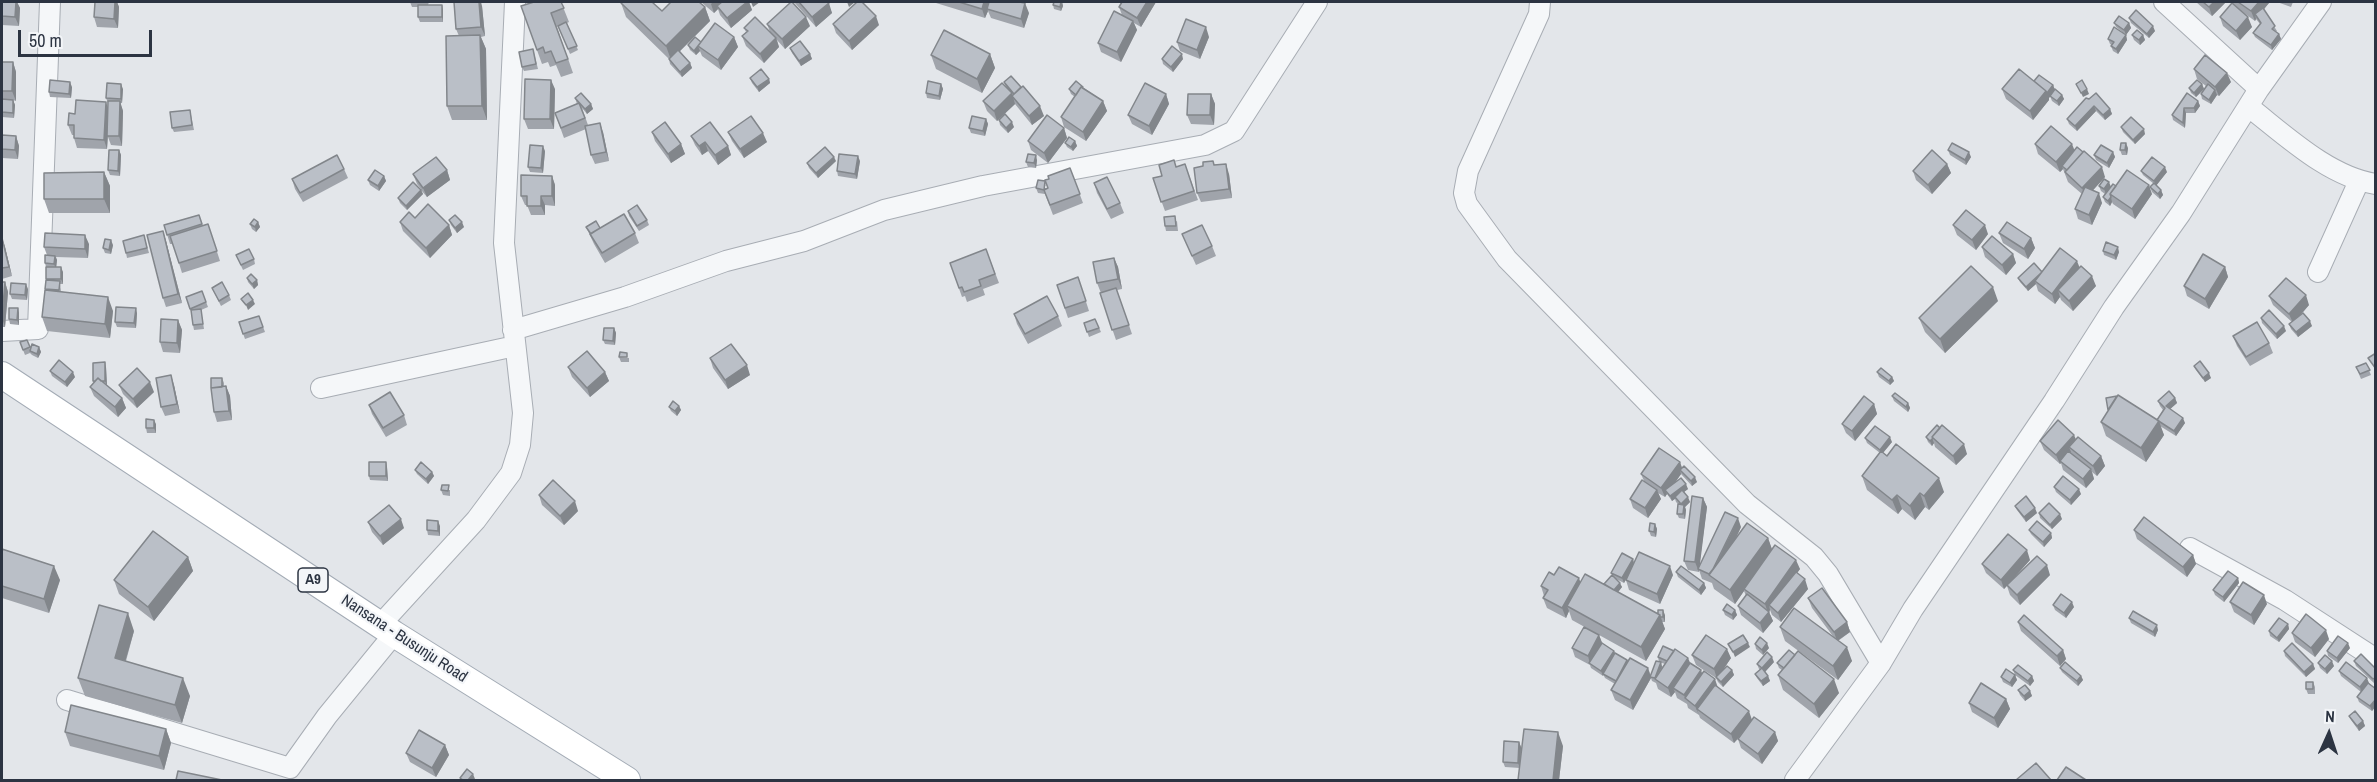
<!DOCTYPE html>
<style>
body{margin:0}
#map{position:relative;width:2377px;height:782px;overflow:hidden;background:#e3e6ea;font-family:"Archivo Narrow",sans-serif}
canvas{display:block}
.frame{position:absolute;inset:0;border:3px solid #2c3442;pointer-events:none}
.north{position:absolute;left:2299px;top:704px;width:60px;height:60px;-webkit-text-stroke:4px #f3f5f8;paint-order:stroke;rotate:3deg;font-size:16px;font-weight:700;line-height:24px;text-align:center;color:#2c3442}
.north::after{content:'';display:block;margin:auto;width:21px;height:27px;background:#2c3442;clip-path:polygon(50% 0,100% 100%,50% 72%,0 100%)}
.scale{position:absolute;left:18px;top:30px;width:134px;height:27px;box-sizing:border-box;border:3px solid #2c3442;border-top:0;padding-left:8px;font-size:18px;line-height:21px;white-space:nowrap;color:#2c3442;-webkit-text-stroke:4px #f3f5f8;paint-order:stroke}
</style>
<div id="map">
<canvas width="2377" height="782"></canvas>
<div class="frame"></div>
<div class="north">N</div>
<div class="scale">50 m</div>
</div>
<script>
const ctx = document.querySelector('canvas').getContext('2d');
ctx.lineJoin = 'round';
function strokePath(path, color, width, dash) {
  ctx.strokeStyle = color;
  ctx.lineWidth = width;
  ctx.lineCap = dash ? 'butt' : 'round';
  ctx.setLineDash(dash || []);
  ctx.stroke(path);
}
function fillPath(path, color) {
  ctx.fillStyle = color;
  ctx.fill(path, 'evenodd');
}
function write(font, color, halo, rows, align = 'center') {
  ctx.font = font + ' "Archivo Narrow",sans-serif';
  ctx.lineWidth = 4.5;
  ctx.setLineDash([]);
  ctx.textBaseline = 'middle';
  ctx.strokeStyle = halo;
  ctx.fillStyle = color;
  for (const [text, x, y, turn = 0] of rows) {
    ctx.save();
    ctx.translate(x, y);
    ctx.rotate((+turn || 0) * Math.PI / 180);
    ctx.textAlign = isNaN(turn) ? turn : align;
    if (halo) ctx.strokeText(text, 0, 0);
    ctx.fillText(text, 0, 0);
    ctx.restore();
  }
}
const minor = new Path2D(`
 M1540,2L1539,14L1468,171L1464,193L1467,204L1507,259L1747,504L1814,557L1828,574L1881,663
 M2164,2L2259,89
 M2249,107C2285,135 2329,177 2376,184
 M2318,272L2359,181
 M513,330L625,297L726,261L804,241L884,210L983,186L1205,145L1234,131L1317,2
 M2,331L38,329L50,2
 M321,388L515,346
 M2190,548L2285,600L2376,659
 M381,624L476,520L511,473L520,445L523,413L504,243L515,2
 M67,700L290,768L327,716L394,634
 M1795,780L1881,663L1913,609L2054,401L2114,307L2181,213L2259,89L2321,2`);
const major = new Path2D(`
 M2,375L394,634L627,780`);
const wall = new Path2D(`
 M2,2H17L20,8L19,26L2,25Z
 M95,2H117L119,7L118,28L97,27L94,17Z
 M410,2H429L428,5H442L443,10V22H420L418,17V7H412Z
 M561,2L569,22L567,23L578,50L570,54L558,26L557,27L573,73L561,77L556,65L550,67L548,62L542,64L521,6Z
 M701,2H749L752,10L731,28L720,15L718,9L714,13Z
 M794,2H827L832,13L816,27Z
 M935,2H988V4L1029,13L1024,28L991,18L988,11L985,18L936,3Z
 M1062,2L1063,6L1061,11L1054,9L1053,5Z
 M1156,2L1141,27L1134,23L1137,30L1121,62L1101,52L1098,43L1122,15L1119,7Z
 M2196,2H2226L2212,16Z
 M2230,2H2268L2269,3L2263,9L2277,31L2276,32L2279,34L2281,39L2272,50L2255,37L2253,33L2260,24L2256,19L2255,21L2237,8L2252,27L2240,40L2223,26L2220,17L2233,5Z
 M2277,2H2293L2291,7Z
 M621,3L662,11L705,7L710,21L680,51L690,63L692,68L682,77L670,64L669,59L626,17Z
 M482,6L485,36L481,37L486,49L487,120H452L447,106L459,36L456,29Z
 M2129,18L2155,31L2149,38L2131,23Z
 M2114,23H2129L2131,28L2126,35L2116,27Z
 M767,24L810,26L785,49L777,40L779,47L764,63L746,46L742,36L746,32L744,28L770,32Z
 M833,24L879,25L852,50L836,33Z
 M2126,35L2127,40L2118,54L2113,51L2111,46L2112,45L2110,44L2108,39Z
 M2132,35H2143L2145,40L2140,45L2134,40Z
 M734,37L738,47L721,70L702,56L700,51L696,55L690,50L688,45Z
 M1209,37L1200,59L1180,51L1177,42Z
 M790,48L810,54L812,59L801,66L792,53Z
 M533,49L538,69L524,71L522,67Z
 M990,54L995,68L982,93L936,69L931,55Z
 M1162,59H1183L1173,72L1163,64Z
 M2,62H13L16,72V101L13,100L15,105L14,118L2,117L3,120V133H2Z
 M2194,69L2231,82L2219,96L2217,95L2211,104L2202,99L2201,94L2206,86L2197,79Z
 M750,78L769,79L770,83L759,92L752,83Z
 M2034,81L2053,85L2055,90L2062,95L2064,99L2059,106L2052,101L2050,96L2049,98V100L2033,120L2006,99L2002,89Z
 M1004,82L1044,116L1032,125L1015,104L997,121L987,111L983,101L1006,87Z
 M941,84L943,89L940,100L927,98L926,93Z
 M2202,84L2204,89L2196,97L2191,93L2189,88Z
 M72,87L71,98L50,97L49,92Z
 M1084,88L1103,101L1107,111L1086,141L1064,127L1061,117L1075,97L1071,94L1069,89Z
 M123,89L122,103H120L123,111L122,146L111,145L108,137L107,149L77,148L74,138V135H72L68,125L75,114L108,109V103L106,98Z
 M555,89L554,129H528L524,119Z
 M1166,94L1169,104L1152,135L1132,124L1128,115Z
 M1211,94L1215,104L1214,125L1191,124L1187,115Z
 M575,98L591,104L593,109L587,114L582,108L588,125L603,132L609,161L595,164L591,155L586,129L564,138L555,113L577,104Z
 M2089,99L2110,109L2112,114L2105,120L2096,111L2077,131L2069,124L2067,119Z
 M2198,101L2200,106L2195,113H2186L2185,128L2173,120L2172,115Z
 M190,110L194,130L174,132L172,128Z
 M986,119L988,124L985,136L971,133L969,128Z
 M999,120L1014,127L1008,133L1000,125Z
 M2121,127L2145,134L2135,144L2123,132Z
 M1064,128L1067,138L1048,163L1031,150L1028,141Z
 M652,132L681,144L685,154L671,163L655,141Z
 M728,132L767,142L744,158L732,141Z
 M2,135L16,136L19,146L18,159L2,158Z
 M691,136L728,146L731,155L718,165L708,151L702,155L695,145Z
 M1075,141L1077,146L1073,151L1067,147L1065,143Z
 M2035,144L2075,150L2105,177L2092,191L2102,203L2092,225L2078,219L2075,209L2082,194L2068,182L2063,169L2060,172L2038,154Z
 M2128,148L2127,155H2122L2120,150Z
 M119,150L121,155L120,176L110,175L108,170Z
 M1948,150L1971,157L1966,165L1950,155Z
 M545,151L543,173L530,172L528,167Z
 M2113,152L2115,157L2109,168L2096,160L2094,155Z
 M1037,160L1036,168L1028,167L1026,162Z
 M836,161L818,178L809,168L807,163Z
 M860,161L857,179L838,176L837,171Z
 M1185,164L1198,200L1165,211L1153,178L1162,176L1177,167Z
 M1947,164L1951,173L1932,194L1916,180L1913,171Z
 M1215,165L1229,174L1232,198L1201,202L1197,193Z
 M1070,168L1083,203L1053,215L1045,194L1038,193L1036,188H1048Z
 M344,169L348,178L303,202L295,189L292,179Z
 M447,170L450,180L427,197L421,190L423,194L407,210L400,203L398,198L421,189L417,184L413,174Z
 M2141,171L2167,172L2156,185L2161,190L2163,195L2160,199L2152,192L2150,187L2154,184L2143,175Z
 M104,172L110,186V213H49L44,199Z
 M384,176L386,181L379,191L370,185L368,180Z
 M552,176L555,185V206L545,205V215H531L527,205H525L521,196Z
 M1094,183L1120,203L1124,213L1111,219L1097,193Z
 M2099,186L2111,187L2116,186L2152,194L2135,219L2113,204L2112,202L2110,206L2105,202L2103,197L2105,194L2101,191Z
 M628,211L647,220L649,225L639,231L629,216Z
 M199,215L203,226L208,224L220,261L182,273L173,244H170L164,225Z
 M449,220L464,227L457,233L451,225Z
 M1177,221L1178,231H1166L1165,226Z
 M258,222L260,227L256,232L252,229L250,224Z
 M400,222L449,225L452,235L430,258L403,231Z
 M1953,225L1988,234L1976,250L1957,235Z
 M586,227L635,233L639,243L605,263L594,244Z
 M163,231L166,241L182,303L166,307L163,298Z
 M1999,233L2031,238L2035,248L2028,259L2003,243Z
 M1182,234L1212,246L1216,256L1196,265Z
 M144,235L149,253L127,258L126,253Z
 M2,238L5,247L12,276L2,279Z
 M89,244L88,258L56,257L57,260L56,267L63,272V284H60L61,291L113,311L110,338L47,331L42,317L46,280V267L45,263L47,255L44,247Z
 M113,245L111,254L105,253L103,248Z
 M1982,247L2013,254L2016,263L2006,275L1985,257Z
 M986,249L999,283L983,289L985,295L967,302L965,296L962,297L950,263Z
 M2103,251L2119,252L2116,260L2104,255Z
 M236,255L254,259L255,264L243,270Z
 M1114,258L1118,267L1122,289L1117,290L1132,334L1116,340L1100,293H1101L1097,283Z
 M2080,267L2096,286L2073,311L2061,300L2060,297L2055,304L2038,291L2036,284L2028,291L2020,282L2018,278L2042,272Z
 M2225,267L2228,277L2209,309L2187,296L2184,286Z
 M1078,277L1089,311L1068,318L1057,285Z
 M247,278L257,280L258,285L254,289L248,282Z
 M2,282H5L8,292L5,327H2Z
 M212,288L229,295L231,300L221,306Z
 M28,289L27,300L12,299L10,294Z
 M202,291L208,307L201,310L204,329L194,330L193,325L191,311L186,297Z
 M2269,296L2309,305L2300,316L2312,326L2298,337L2291,329L2289,324L2292,322L2273,305Z
 M1998,301L1945,353L1925,332L1919,318Z
 M18,308L19,313V325L10,324L9,319Z
 M137,313L136,328L117,327L115,322Z
 M1014,314L1058,316L1062,326L1028,344L1017,324Z
 M259,316L265,332L245,339L239,322Z
 M2261,318L2286,331L2277,339L2262,323Z
 M1095,319L1101,332L1089,337L1084,323Z
 M178,320L182,330L180,353L163,352L160,342Z
 M614,328L616,333L615,345L605,344L603,340Z
 M2233,336L2269,343L2273,353L2250,366L2237,346Z
 M27,340L30,349L39,347L41,352L38,358L32,355L30,353L25,355L20,342Z
 M619,357L629,358V362H621Z
 M710,358L750,375L728,389L713,368Z
 M2366,363L2371,375L2361,379L2356,367Z
 M2194,366L2211,378L2205,382L2196,370Z
 M106,367L107,386L122,398L126,408L118,417L94,396L90,387L94,383L93,381Z
 M568,367L605,372L609,381L590,397L572,377Z
 M50,371L75,377L67,387L52,376Z
 M1877,372L1892,377L1894,381L1890,385L1879,377Z
 M222,378L224,383V387L226,386L230,396L232,420L217,422L214,412Z
 M119,385L154,392L137,408L123,394Z
 M174,385L180,413L165,416L161,407Z
 M1892,396L1908,403L1910,408L1908,412L1894,401Z
 M2175,398L2177,403L2170,409L2185,423L2176,436L2160,426L2164,435L2146,462L2106,436L2101,422L2157,420L2163,410L2160,406L2158,401Z
 M1874,404L1877,414L1855,441L1846,433L1842,424Z
 M369,405L404,415L407,425L386,437L372,414Z
 M679,406L681,410L677,416L671,411L669,407Z
 M156,424V433H147L146,428Z
 M1937,425L1967,454L1956,465L1935,447L1934,443L1932,446L1928,442L1926,437Z
 M1865,438L1892,442L1883,453L1944,492L1929,510L1925,507L1915,520L1902,509L1898,514L1867,490L1862,476L1880,453L1867,443Z
 M2076,439L2101,456L2105,466L2097,476L2092,472L2094,479L2086,488L2063,470L2061,463L2060,464L2044,450L2040,441Z
 M386,462L387,467L388,481L370,480L369,476Z
 M1680,462L1682,468L1697,482L1692,486L1681,474L1676,481L1688,489L1684,492L1690,502L1685,507L1686,510L1685,519L1679,518L1677,514L1679,505L1676,502L1675,499L1672,501L1667,494L1665,497L1658,493L1661,499L1648,518L1633,508L1630,499L1644,481L1641,474Z
 M415,470L432,472L434,476L428,484L417,474Z
 M2054,487L2081,494L2071,505L2056,492Z
 M441,490H450V496L443,495Z
 M539,495L578,511L564,525L542,505Z
 M1703,498L1707,507L1699,567L1741,527L1737,536L1768,538L1772,550L1800,569L1797,573L1808,589L1781,622L1772,615L1770,610L1769,612L1773,621L1763,633L1741,615L1738,606L1746,596L1744,591L1735,604L1714,589L1712,583L1702,579L1699,570V572L1688,570L1684,561Z
 M2015,506L2037,513L2026,522L2017,510Z
 M2039,513L2062,519L2052,529L2040,518Z
 M368,522L404,528L383,545L372,532Z
 M1655,524L1657,529L1656,537L1651,536L1649,531Z
 M440,526V536L428,535L427,530Z
 M2029,530L2051,533L2052,538L2044,547L2031,534Z
 M2134,530L2193,555L2196,564L2187,577L2137,539Z
 M2,549L60,580L49,613L2,598Z
 M188,557L193,571L154,621L119,594L114,580Z
 M1633,559L1634,563L1673,575L1660,604L1629,590L1626,580L1630,571L1624,583L1616,579L1622,587L1618,592L1658,614L1665,615V622H1662L1665,629L1646,661L1572,620L1569,611L1566,618L1547,608L1543,598L1544,596L1541,586L1554,575L1581,582L1604,584L1613,576L1611,573Z
 M2030,560L2014,578L2050,575L2020,605L2010,595L2007,586L2004,589L1986,573L1982,564Z
 M1676,572L1704,583L1706,588L1701,595L1678,577Z
 M2238,578L2239,583L2224,602L2215,595L2213,590Z
 M1808,598L1847,622L1850,632L1838,641L1852,661L1838,680L1785,641L1780,627L1835,639L1812,608Z
 M2230,602L2267,604L2254,625L2234,612Z
 M2053,605L2074,607L2066,618L2055,610Z
 M1723,610H1735L1737,615L1733,620L1725,615Z
 M2129,618L2158,630L2155,637L2131,623Z
 M2018,622L2063,650L2066,659L2060,666L2021,631Z
 M2288,624L2289,629L2279,642L2270,636L2269,631Z
 M134,631L126,661L190,696L182,723L85,696L78,678Z
 M2292,633L2329,639L2315,657L2295,642Z
 M1599,635L1602,643L1615,653L1627,660L1648,668L1651,676L1661,662L1662,667L1665,664L1659,662L1658,657L1690,663L1752,720L1775,732L1778,741L1762,764L1741,748L1738,739L1734,743L1700,718L1699,715L1688,708L1687,704L1677,698L1675,692L1671,697L1658,689L1656,683L1652,681L1651,678L1633,710L1615,700L1611,690L1615,684L1605,678L1603,674V676L1591,668L1590,665L1575,657L1572,648Z
 M1755,644L1769,648L1763,655L1756,649Z
 M2350,648L2338,663L2328,656L2327,651Z
 M2284,651L2313,664L2315,669L2306,677L2285,656Z
 M1692,655L1731,658L1724,668L1732,670L1734,675L1723,687L1718,682L1716,678L1696,665Z
 M2354,661L2376,669V683L2375,684L2356,666Z
 M1774,662L1765,672L1768,676L1770,681L1763,686L1757,678L1755,674L1760,670L1759,669L1757,664Z
 M1777,663L1839,693L1819,718L1783,690L1778,675L1782,670L1779,668Z
 M2318,663L2334,666L2327,674L2320,668Z
 M2060,668L2081,676L2083,680L2078,686L2062,672Z
 M2013,670L2032,676L2034,681L2030,686L2015,675L2017,680L2012,687L2003,682L2001,677L2015,675Z
 M2339,671L2369,683L2376,689V706L2372,711L2359,702L2357,697L2361,692L2341,676Z
 M2313,682L2315,687V694H2308L2306,689Z
 M2018,690L2030,691L2032,696L2025,701L2020,695Z
 M2006,699L2010,709L1998,728L1972,712L1969,703Z
 M2349,716L2363,721L2365,726L2359,731L2351,720Z
 M166,729L171,743L164,770L70,746L65,732Z
 M1519,742L1521,747V759L1563,746L1559,780H1518L1520,768L1505,767L1503,762Z
 M445,745L449,755L436,777L410,762L406,753Z`);
const shadedWall = new Path2D(`
 M16,2H17L20,8L19,26L15,17Z
 M115,2H117L119,7L118,28L114,19Z
 M479,2H481L482,6L485,36L481,27Z
 M713,2H724L717,6L718,9L714,13L711,4Z
 M747,2H749L752,10L731,28L727,18Z
 M751,2H760L753,7Z
 M847,2H855L849,7Z
 M984,2H988L989,6L987,9L988,11L985,18L982,9Z
 M1062,2L1063,6L1061,11L1060,7Z
 M1147,2H1156L1141,27L1137,18Z
 M2214,2H2226L2212,16L2209,7Z
 M2259,2H2268L2269,3L2257,18L2255,14L2256,19L2255,21L2251,11Z
 M829,3L832,13L816,27L812,17Z
 M1025,3L1029,13L1024,28L1021,19Z
 M442,5L443,10V22L442,17Z
 M705,7L710,21L671,60L666,46Z
 M876,16L879,25L852,50L849,41Z
 M806,17L810,26L785,49L782,39Z
 M2248,17L2252,27L2240,40L2236,31Z
 M1133,21L1137,30L1121,62L1117,52Z
 M2129,23L2131,28L2126,35L2124,30Z
 M2153,26L2155,31L2149,38L2147,34Z
 M1206,27L1209,37L1200,59L1197,50Z
 M2279,34L2281,39L2272,50L2271,45Z
 M480,35L486,49L487,120L482,106Z
 M2126,35L2127,40L2118,54L2116,49Z
 M2143,35L2145,40L2140,45L2139,40Z
 M734,37L738,47L721,70L718,60Z
 M776,38L779,47L764,63L760,54Z
 M698,46L700,51L696,55L694,51Z
 M810,54L812,59L801,66L799,61Z
 M990,54L995,68L982,93L977,79Z
 M1182,54L1183,59L1173,72L1171,67Z
 M13,62L16,72V101L12,91Z
 M690,63L692,68L682,77L680,72Z
 M2227,73L2231,82L2219,96L2215,87Z
 M769,79L770,83L759,92L757,87Z
 M551,80L555,89L554,129L550,119Z
 M70,82L72,87L71,98L69,94Z
 M121,84L123,89L122,103L121,99Z
 M941,84L943,89L940,100L939,96Z
 M2202,84L2204,89L2196,97L2194,93Z
 M2053,85L2055,90L2049,98V100L2033,120L2030,111L2046,91Z
 M2087,89L2089,94L2083,97L2081,93Z
 M2215,90L2217,95L2211,104L2209,100Z
 M1012,93L1015,104L997,121L994,111Z
 M1166,94L1169,104L1152,135L1149,126Z
 M1211,94L1215,104L1214,125L1210,115Z
 M2062,95L2064,99L2059,106L2057,101Z
 M13,100L15,105L14,118L13,113Z
 M120,101L123,111L122,146L119,136Z
 M1103,101L1107,111L1086,141L1083,132Z
 M2198,101L2200,106L2195,113L2194,108Z
 M106,102L109,111L107,149L104,140Z
 M591,104L593,109L587,114L585,109Z
 M1040,106L1044,116L1032,125L1029,116Z
 M2094,106L2096,111L2077,131L2075,126Z
 M2184,108L2186,113L2185,128L2183,123Z
 M2110,109L2112,114L2105,120L2103,115Z
 M2,114L3,120V133L2,129Z
 M986,119L988,124L985,136L983,131Z
 M1012,122L1014,127L1008,133L1006,128Z
 M600,123L603,132L609,161L606,152Z
 M1064,128L1067,138L1048,163L1044,153Z
 M2144,129L2145,134L2135,144L2133,140Z
 M763,133L767,142L744,158L740,149Z
 M16,136L19,146L18,159L15,150Z
 M1075,141L1077,146L1073,151L1071,147Z
 M705,142L708,151L702,155L699,146Z
 M2126,143L2128,148L2127,155L2125,150Z
 M681,144L685,154L671,163L668,154Z
 M2072,144L2076,154L2062,166L2063,169L2060,172L2056,162Z
 M543,146L545,151L543,173L541,168Z
 M728,146L731,155L718,165L715,155Z
 M119,150L121,155L120,176L118,171Z
 M1969,152L1971,157L1966,165L1965,160Z
 M2113,152L2115,157L2109,168L2107,163Z
 M1036,155L1037,160L1036,168L1034,163Z
 M858,156L860,161L857,179L855,174Z
 M834,157L836,161L818,178L816,173Z
 M1226,164L1229,174L1232,198L1229,189Z
 M1947,164L1951,173L1932,194L1928,185Z
 M2102,167L2105,177L2086,198L2082,188Z
 M2165,167L2167,172L2156,186L2154,181Z
 M447,170L450,180L427,197L423,188Z
 M104,172L110,186V213L104,199Z
 M384,176L386,181L379,191L378,186Z
 M552,176L555,185V206L552,196Z
 M2109,182L2111,187L2106,194L2104,189Z
 M2149,185L2152,194L2135,219L2132,209Z
 M421,190L423,194L407,210L406,206Z
 M2161,190L2163,195L2160,199L2158,194Z
 M2099,193L2102,203L2092,225L2089,215Z
 M541,196L545,205V215L541,206Z
 M2111,197L2112,202L2110,206L2108,201Z
 M258,222L260,227L256,232L255,227Z
 M462,222L464,227L457,233L455,228Z
 M449,225L452,235L430,258L426,248Z
 M1985,225L1988,234L1976,250L1972,240Z
 M163,231L166,241L182,303L178,294Z
 M85,235L89,244L88,258L85,249Z
 M2,238L5,247L12,276L9,267Z
 M2031,238L2035,248L2028,259L2024,249Z
 M111,240L113,245L111,254L109,250Z
 M2118,247L2119,252L2116,260L2114,255Z
 M2013,254L2016,263L2006,275L2002,265Z
 M55,256L57,260L56,269L54,264Z
 M1114,258L1118,267L1122,289L1118,279Z
 M2077,261L2081,271L2058,290L2060,297L2055,304L2052,294Z
 M61,267L63,272V284L61,279Z
 M2225,267L2228,277L2209,309L2205,299Z
 M2042,272L2035,281L2036,284L2028,291L2026,287Z
 M2092,276L2096,286L2073,311L2069,301Z
 M257,280L258,285L254,289L252,284Z
 M5,282L8,292L5,327L2,318Z
 M26,284L28,289L27,300L25,295Z
 M1993,287L1998,301L1945,353L1940,339Z
 M2306,295L2309,305L2293,323L2289,314Z
 M108,297L113,311L110,338L105,324Z
 M253,300L255,304L248,310L246,305Z
 M18,308L19,313V325L17,320Z
 M136,308L137,313L136,328L134,323Z
 M178,320L182,330L180,353L177,343Z
 M2310,321L2312,326L2298,337L2296,332Z
 M2284,326L2286,331L2277,339L2276,334Z
 M614,328L616,333L615,345L613,341Z
 M39,347L41,352L38,358L37,354Z
 M105,362L106,367L107,386L105,381Z
 M747,365L750,375L728,389L725,380Z
 M73,372L75,377L67,387L65,382Z
 M605,372L609,381L590,397L587,388Z
 M2209,373L2211,378L2205,382L2203,378Z
 M171,375L174,385L180,413L177,404Z
 M1892,377L1894,381L1890,385L1889,381Z
 M150,382L154,392L137,408L133,399Z
 M226,386L230,396L232,420L229,411Z
 M122,398L126,408L118,417L115,407Z
 M2175,398L2177,403L2168,411L2166,406Z
 M1908,403L1910,408L1908,412L1906,407Z
 M1874,404L1877,414L1855,441L1852,431Z
 M679,406L681,410L677,416L675,411Z
 M2183,418L2185,423L2176,436L2174,431Z
 M154,420L156,424V433L154,428Z
 M2159,421L2164,435L2146,462L2141,448Z
 M2074,435L2078,444L2069,447L2071,452L2062,462L2060,461L2061,463L2060,464L2056,455Z
 M1890,437L1892,442L1882,454L1880,450Z
 M1932,438L1934,443L1932,446L1930,441Z
 M1964,444L1967,454L1956,465L1953,456Z
 M2101,456L2105,466L2097,476L2093,466Z
 M386,462L387,467L388,481L386,476Z
 M1680,462L1683,471L1680,470L1681,474L1668,493L1665,490L1667,494L1665,497L1661,488Z
 M2091,469L2094,479L2086,488L2083,479Z
 M432,472L434,476L428,484L426,479Z
 M1695,477L1697,482L1692,486L1691,481Z
 M1939,478L1944,492L1929,510L1924,496Z
 M1686,484L1688,489L1672,501L1670,496Z
 M2079,489L2081,494L2071,505L2070,500Z
 M1657,490L1661,499L1648,518L1645,508Z
 M1920,493L1925,507L1915,520L1910,506Z
 M1897,495L1902,509L1898,514L1892,500Z
 M1688,497L1690,502L1685,507L1686,510L1685,519L1681,504Z
 M1703,498L1707,507L1699,572L1695,562Z
 M575,501L578,511L564,525L560,516Z
 M2035,508L2037,513L2026,522L2024,517Z
 M2060,514L2062,519L2052,529L2050,525Z
 M1738,518L1741,527L1716,580L1711,575Z
 M401,519L404,528L383,545L380,536Z
 M438,521L440,526V536L438,531Z
 M1655,524L1657,529L1656,537L1654,532Z
 M2051,533L2052,538L2044,547L2043,542Z
 M1768,538L1773,552L1744,589V591L1735,604L1730,590Z
 M2027,550L2030,560L2004,589L2001,580Z
 M2193,555L2196,564L2187,577L2183,567Z
 M188,557L193,571L154,621L148,607Z
 M1633,559L1634,564L1624,583L1622,578Z
 M1796,560L1800,569L1772,608L1769,605L1770,610L1769,612L1773,621L1763,633L1760,623L1768,613L1765,604Z
 M2047,565L2050,575L2020,605L2017,595Z
 M54,566L60,580L49,613L44,599Z
 M1670,566L1673,575L1660,604L1657,594Z
 M1579,578L1582,587L1567,606L1569,611L1566,618L1562,608Z
 M2238,578L2239,583L2224,602L2223,597Z
 M1805,579L1808,589L1781,622L1778,613Z
 M1620,583L1622,587L1612,600L1611,595Z
 M1704,583L1706,588L1701,595L1699,590Z
 M2264,595L2267,604L2254,625L2251,615Z
 M2072,602L2074,607L2066,618L2064,613Z
 M1663,610L1665,615V622L1663,617Z
 M1735,610L1737,615L1733,620L1732,615Z
 M128,613L134,631L121,676L115,658Z
 M1660,615L1665,629L1646,661L1641,647Z
 M1847,622L1850,632L1837,641L1834,632Z
 M2288,624L2289,629L2279,642L2277,638Z
 M2157,625L2158,630L2155,637L2153,632Z
 M2326,630L2329,639L2315,657L2311,648Z
 M1599,635L1603,645L1590,664L1588,656Z
 M1748,643L1750,647L1735,657L1733,652Z
 M1767,643L1769,648L1763,655L1762,650Z
 M2348,643L2350,648L2338,663L2337,658Z
 M1847,647L1852,661L1838,680L1833,666Z
 M1727,649L1731,658L1717,679L1714,669Z
 M2063,650L2066,659L2060,666L2057,656Z
 M1614,651L1616,655L1603,676L1601,671Z
 M1772,657L1774,662L1764,673L1762,668Z
 M1688,658L1692,667L1673,688L1675,692L1671,697L1668,688Z
 M2332,661L2334,666L2327,674L2325,669Z
 M1661,662L1662,667L1655,678Z
 M2313,664L2315,669L2306,677L2304,672Z
 M1648,668L1651,678L1633,710L1630,700Z
 M1701,670L1704,679L1685,698L1684,695Z
 M1732,670L1734,675L1723,687L1721,682Z
 M2015,675L2017,680L2012,687L2010,683Z
 M1768,676L1770,681L1763,686L1761,681Z
 M2032,676L2034,681L2030,686L2028,681Z
 M2081,676L2083,680L2078,686L2077,681Z
 M183,678L190,696L182,723L175,705Z
 M2367,678L2369,683L2361,692L2360,687Z
 M1715,679L1718,688L1697,709L1699,715L1695,706Z
 M1834,679L1839,693L1819,718L1814,704Z
 M2030,691L2032,696L2025,701L2024,696Z
 M2006,699L2010,709L1998,728L1994,718Z
 M2376,699V706L2372,711L2370,706Z
 M1749,711L1752,720L1734,743L1731,734Z
 M2363,721L2365,726L2359,731L2357,726Z
 M166,729L171,743L164,770L159,756Z
 M1558,732L1563,746L1559,780H1553Z
 M1775,732L1778,741L1762,764L1758,754Z
 M1519,742L1521,747L1520,768L1518,763Z
 M445,745L449,755L436,777L432,768Z
 M473,774L475,779L474,780H468Z`);
const building = new Path2D(`
 M2,2H16L15,17L2,16Z
 M95,2H115L114,19L94,17Z
 M454,2H479L481,27L456,29Z
 M534,2H561L564,8L551,13L568,59L556,63L551,51L545,53L543,47L537,50L521,6Z
 M623,2H652L662,11L671,2H699L705,7L666,46L621,3Z
 M722,2H747L727,18L717,6Z
 M791,2H792L806,17L782,39L767,24Z
 M799,2H827L829,3L812,17Z
 M857,2H862L876,16L849,41L833,24Z
 M959,2H984L982,9Z
 M989,2H1019L1025,3L1021,19L987,9Z
 M1054,2H1061L1060,7L1053,5Z
 M1122,2H1147L1137,18L1119,7Z
 M2203,2H2214L2209,7Z
 M2238,2H2259L2251,11Z
 M2232,3L2248,17L2236,31L2220,17Z
 M418,5H442V17H418Z
 M2263,8L2275,26L2272,29L2279,34L2271,45L2253,33L2261,23L2255,14Z
 M2136,10L2153,26L2147,34L2129,18Z
 M1114,11L1133,21L1117,52L1098,43Z
 M2119,16L2129,23L2124,30L2114,23Z
 M755,17L776,38L760,54L742,36L748,31L744,28Z
 M1186,19L1206,27L1197,50L1177,42Z
 M566,22L577,46L568,49L558,26Z
 M715,23L734,37L718,60L698,46Z
 M2114,27L2126,35L2116,49L2111,46L2114,42L2108,39Z
 M944,30L990,54L977,79L931,55Z
 M2137,30L2143,35L2139,40L2132,35Z
 M480,35L482,106H447L446,36Z
 M695,37L701,42L694,51L688,45Z
 M800,41L810,54L799,61L790,48Z
 M1172,46L1182,54L1171,67L1162,59Z
 M533,49L536,64L522,67L519,52Z
 M678,50L690,63L680,72L669,59Z
 M2205,55L2227,73L2215,87L2194,69Z
 M2,62H13L12,91H2Z
 M761,69L769,79L757,87L750,78Z
 M2019,69L2046,91L2030,111L2002,89Z
 M2039,75L2053,85L2047,93L2046,91L2034,81Z
 M1011,76L1021,87L1014,94L1004,82Z
 M525,79L551,80L550,119H524Z
 M50,80L70,82L69,94L49,92Z
 M2082,80L2087,89L2081,93L2076,84Z
 M2197,80L2202,84L2194,93L2189,88Z
 M928,81L941,84L939,96L926,93Z
 M1076,81L1083,87H1081L1076,95L1069,89Z
 M107,83L121,84V99L106,98Z
 M1002,83L1012,93L994,111L983,101Z
 M1145,83L1166,94L1149,126L1128,115Z
 M2208,84L2215,90L2209,100L2201,94Z
 M1023,86L1040,106L1029,116L1012,96Z
 M1081,87L1103,101L1083,132L1061,117Z
 M2055,89L2062,95L2057,101L2050,96Z
 M581,93L591,104L585,109L575,98Z
 M2096,93L2110,109L2103,115L2094,106L2075,126L2067,119L2086,98L2089,99Z
 M2187,93L2198,101L2194,108H2184L2183,123L2172,115Z
 M1188,94H1211L1210,115H1187Z
 M2,99L13,100V113L2,112Z
 M76,100L106,102L104,140L74,138V125H68L69,113L75,114Z
 M108,101H120L119,136H107Z
 M579,103L585,118L561,128L555,113Z
 M190,110L192,125L172,128L170,112Z
 M1005,114L1012,122L1006,128L999,120Z
 M1047,115L1064,128L1044,153L1028,141Z
 M751,116L763,133L740,149L728,132Z
 M972,116L986,119L983,131L969,128Z
 M2131,117L2144,129L2133,140L2121,127Z
 M665,122L681,144L668,154L652,132Z
 M710,122L728,146L715,155L705,142L699,146L691,136Z
 M600,123L606,152L591,155L585,126Z
 M2051,126L2072,144L2056,162L2035,144Z
 M2,135L16,136L15,150L2,149Z
 M1069,137L1075,141L1071,147L1065,143Z
 M1952,143L1969,152L1965,160L1948,150Z
 M2121,143H2126L2125,150H2120Z
 M530,145L543,146L541,168L528,167Z
 M2101,145L2113,152L2107,163L2094,155Z
 M825,147L834,157L816,173L807,163Z
 M2077,147L2083,152L2067,170L2062,166Z
 M109,150H119L118,171L108,170Z
 M1932,150L1947,164L1928,185L1913,171Z
 M2084,151L2102,167L2082,188L2065,172Z
 M839,154L858,156L855,174L837,171Z
 M1028,154L1036,155L1034,163L1026,162Z
 M337,155L344,169L300,193L292,179Z
 M436,157L447,170L423,188L413,174Z
 M2152,157L2165,167L2154,181L2141,171Z
 M1174,160L1176,167L1185,164L1194,191L1161,202L1153,178L1162,176L1159,165Z
 M1213,161L1214,165L1226,164L1229,189L1197,193L1194,168L1203,166V162Z
 M1070,168L1080,194L1050,205L1044,190L1048,188L1045,180L1049,179L1048,176Z
 M375,170L384,176L378,186L368,180Z
 M2127,170L2149,185L2132,209L2110,194Z
 M104,172V199H44V173Z
 M521,175L552,176V196H541V206H527V196H521Z
 M1107,177L1120,203L1107,209L1094,183Z
 M2104,179L2109,182L2104,189L2099,186Z
 M1038,180L1045,181L1044,190L1036,188Z
 M413,182L421,190L406,206L398,198Z
 M2154,183L2161,190L2158,194L2150,187Z
 M2113,184L2116,186L2110,194L2111,197L2108,201L2103,197Z
 M2085,187L2099,193L2089,215L2075,209Z
 M428,204L449,225L426,248L400,222L409,212L415,218Z
 M637,205L647,220L637,226L628,211Z
 M1966,210L1985,225L1972,240L1953,225Z
 M624,214L635,233L602,253L590,234Z
 M199,215L202,224L167,235L164,225Z
 M455,215L462,222L455,228L449,220Z
 M1175,216L1176,226H1165L1164,217Z
 M254,219L258,222L255,227L250,224Z
 M596,221L600,228L591,234L586,227Z
 M2007,222L2031,238L2024,249L1999,233Z
 M208,224L217,251L179,263L170,236Z
 M1202,225L1212,246L1192,256L1182,234Z
 M163,231L178,294L163,298L147,235Z
 M45,233L85,235V249L44,247Z
 M144,235L147,248L126,253L123,241Z
 M1992,236L2013,254L2002,265L1982,247Z
 M2,238L9,267L2,268Z
 M105,239L111,240L109,250L103,248Z
 M2106,242L2118,247L2114,255L2103,251Z
 M2060,248L2077,261L2052,294L2035,281Z
 M249,249L254,259L241,265L236,255Z
 M986,249L995,274L979,280L981,286L964,292L962,287L959,288L950,263Z
 M2203,254L2225,267L2205,299L2184,286Z
 M45,255L55,256L54,264L45,263Z
 M1114,258L1118,279L1097,283L1093,262Z
 M2034,263L2042,272L2026,287L2018,278Z
 M1971,266L1993,287L1940,339L1919,318Z
 M2081,266L2092,276L2069,301L2058,290Z
 M46,267H61V279H46Z
 M251,274L257,280L252,284L247,278Z
 M1078,277L1086,301L1065,308L1057,285Z
 M2286,278L2306,295L2289,314L2269,296Z
 M46,280L60,281L59,290L45,289Z
 M2,282H5L2,316Z
 M222,282L229,295L219,301L212,288Z
 M11,283L26,284L25,295L10,294Z
 M1116,288L1129,325L1112,330L1100,293Z
 M45,290L108,297L105,324L42,317Z
 M202,291L206,302L190,309L186,297Z
 M248,293L253,300L246,305L241,299Z
 M1047,296L1058,316L1025,334L1014,314Z
 M116,307L136,308L134,323L115,322Z
 M9,308H18L17,320L9,319Z
 M201,309L203,324L193,325L191,310Z
 M2269,310L2284,326L2276,334L2261,318Z
 M2303,313L2310,321L2296,332L2289,324Z
 M259,316L263,327L243,334L239,322Z
 M161,319L178,320L177,343L160,342Z
 M1095,319L1099,328L1087,332L1084,323Z
 M2257,322L2269,343L2246,357L2233,336Z
 M604,328H614L613,341L603,340Z
 M27,340L30,347L23,350L20,342Z
 M32,344L39,347L37,354L30,351Z
 M731,344L747,365L725,380L710,358Z
 M587,351L605,372L587,388L568,367Z
 M620,352L627,353V357H619Z
 M2376,353V369L2368,358Z
 M59,360L73,372L65,382L50,371Z
 M2200,361L2209,373L2203,378L2194,366Z
 M105,362V381H101L98,378L95,381H93V363Z
 M2366,363L2370,370L2360,374L2356,367Z
 M137,368L150,382L133,399L119,385Z
 M1881,368L1892,377L1889,381L1877,372Z
 M171,375L177,404L161,407L156,378Z
 M98,378L122,398L115,407L90,387Z
 M211,378H222V387L211,388Z
 M226,386L229,411L214,412L211,388Z
 M2169,391L2175,398L2166,406L2183,418L2174,431L2157,420L2165,408L2158,401Z
 M390,392L404,415L383,428L369,405Z
 M1895,393L1908,403L1906,407L1892,396Z
 M2118,395L2159,421L2141,448L2101,422Z
 M1864,396L1874,404L1852,431L1842,424Z
 M2117,396L2108,410L2106,398Z
 M673,401L679,406L675,411L669,407Z
 M146,419L154,420V428H146Z
 M2058,420L2074,435L2056,455L2040,441Z
 M1937,425L1940,428L1932,437L1933,438L1930,441L1926,437Z
 M1942,425L1964,444L1953,456L1932,437Z
 M1875,426L1890,437L1880,450L1865,438Z
 M2078,437L2101,456L2093,466L2069,447Z
 M1896,444L1939,478L1924,496L1920,493L1910,506L1897,495L1892,500L1862,476L1881,451L1887,456Z
 M1659,448L1680,462L1661,488L1641,474Z
 M2068,451L2091,469L2083,479L2060,461Z
 M369,462H386V476H369Z
 M421,462L432,472L426,479L415,470Z
 M1684,466L1695,477L1691,481L1680,470Z
 M2063,476L2079,489L2070,500L2054,487Z
 M1681,478L1686,484L1670,496L1665,490Z
 M553,480L575,501L560,516L539,495Z
 M1642,480L1657,490L1645,508L1630,499Z
 M442,485H449L448,491L441,490Z
 M1682,490L1688,497L1681,504L1675,497Z
 M1692,496L1703,498L1695,562L1684,561Z
 M2026,496L2035,508L2024,517L2015,506Z
 M2049,503L2060,514L2050,525L2039,513Z
 M1678,504L1684,505L1683,514H1677Z
 M389,505L401,519L380,536L368,522Z
 M1725,512L1738,518L1713,569L1709,574L1698,569Z
 M2144,517L2193,555L2183,567L2134,530Z
 M427,520L438,521V531L427,530Z
 M2037,521L2051,533L2043,542L2029,530Z
 M1650,523L1655,524L1654,532L1649,531Z
 M1747,523L1768,538L1730,590L1709,575Z
 M153,531L188,557L148,607L114,580Z
 M2008,534L2027,550L2001,580L1982,564Z
 M1775,545L1796,560L1765,604L1744,589Z
 M2,549L54,566L44,599L2,586Z
 M1639,552L1670,566L1657,594L1626,580Z
 M1622,553L1633,559L1622,578L1611,573Z
 M2037,556L2047,565L2017,595L2007,585Z
 M1681,566L1704,583L1699,590L1676,572Z
 M1559,567L1579,578L1562,608L1543,598L1548,590L1541,586L1549,572L1554,575Z
 M2228,571L2238,578L2223,597L2213,590Z
 M1796,572L1805,579L1778,613L1769,605Z
 M1585,574L1660,615L1641,647L1567,606Z
 M1612,575L1620,583L1614,590L1604,584Z
 M2243,582L2264,595L2251,615L2230,602Z
 M1822,588L1847,622L1834,632L1808,598Z
 M1747,594L1769,612L1760,623L1738,606Z
 M2061,594L2072,602L2064,613L2053,605Z
 M1727,604L1735,610L1732,615L1723,610Z
 M99,605L128,613L115,658L183,678L175,705L78,678Z
 M1794,608L1847,647L1833,666L1780,627Z
 M1658,610H1663V617H1660V615L1658,614Z
 M2133,611L2157,625L2153,632L2129,618Z
 M2306,614L2326,630L2311,648L2292,633Z
 M2024,615L2063,650L2057,656L2018,622Z
 M2279,618L2288,624L2277,638L2269,631Z
 M1584,627L1599,635L1588,656L1572,648Z
 M1706,635L1727,649L1714,669L1692,655Z
 M1743,635L1748,643L1733,652L1728,644Z
 M2338,636L2348,643L2337,658L2327,651Z
 M1760,637L1767,643L1762,650L1755,644Z
 M1602,643L1614,651L1601,671L1589,663Z
 M2292,643L2313,664L2304,672L2284,651Z
 M1663,646L1674,651L1667,661L1658,657Z
 M1675,649L1688,658L1668,688L1655,679Z
 M1789,650L1795,655L1784,668L1777,663Z
 M1798,651L1834,679L1814,704L1778,675Z
 M1767,652L1772,657L1762,668L1757,664Z
 M1615,653L1627,660L1616,681L1603,674Z
 M2361,654L2376,669V677L2373,679L2354,661Z
 M2325,655L2332,661L2325,669L2318,663Z
 M1630,658L1648,668L1630,700L1611,690Z
 M1656,661L1661,662L1655,678L1650,677Z
 M2065,662L2081,676L2077,681L2060,668Z
 M2346,662L2367,678L2360,687L2339,671Z
 M1690,663L1701,670L1684,695L1673,688Z
 M2018,665L2032,676L2028,681L2013,670Z
 M1727,666L1732,670L1721,682L1716,677Z
 M1762,668L1768,676L1761,681L1755,674Z
 M2006,669L2015,675L2010,683L2001,677Z
 M1704,671L1715,679L1695,706L1685,698Z
 M2306,682H2313V689H2306Z
 M1981,683L2006,699L1994,718L1969,703Z
 M2368,683L2376,689V699L2370,706L2357,697Z
 M1715,685L1749,711L1731,734L1697,709Z
 M2025,685L2030,691L2024,696L2018,690Z
 M71,705L166,729L159,756L65,732Z
 M2355,711L2363,721L2357,726L2349,716Z
 M1754,717L1775,732L1758,754L1738,739Z
 M1524,729L1558,732L1553,780H1518Z
 M419,730L445,745L432,768L406,753Z
 M1504,741L1519,742L1518,763L1503,762Z
 M2036,763L2051,780H2016Z
 M2066,767L2086,780H2057Z
 M467,769L473,774L468,780H463L460,778Z
 M178,771L222,780H176Z`);
const shields = [
 [313,580,30]
];
const shieldNames = [
 ["A9",313,580]
];
const streetNames = [
 ["Nansana - Busunju Road",404,639,33]
];
strokePath(minor, '#a8adb4', 22);
strokePath(major, '#a3abb5', 28);
strokePath(minor, '#f5f7f9', 20);
strokePath(major, '#fff', 26);
fillPath(wall, '#a0a4ab');
fillPath(shadedWall, '#82868b');
fillPath(building, '#babfc7');
strokePath(building, '#82868b', 1.5);
for (const [x, y, w] of shields) {
  const box = new Path2D();
  box.roundRect(x - w / 2, y - 12, w, 24, 4.5);
  ctx.fillStyle = '#f3f5f8';
  ctx.fill(box);
  strokePath(box, '#2c3442', 1.5);
}
write('bold 15px', '#2c3442', null, shieldNames);
write('16px', '#2c3442', '#f3f5f8', streetNames);
</script>
